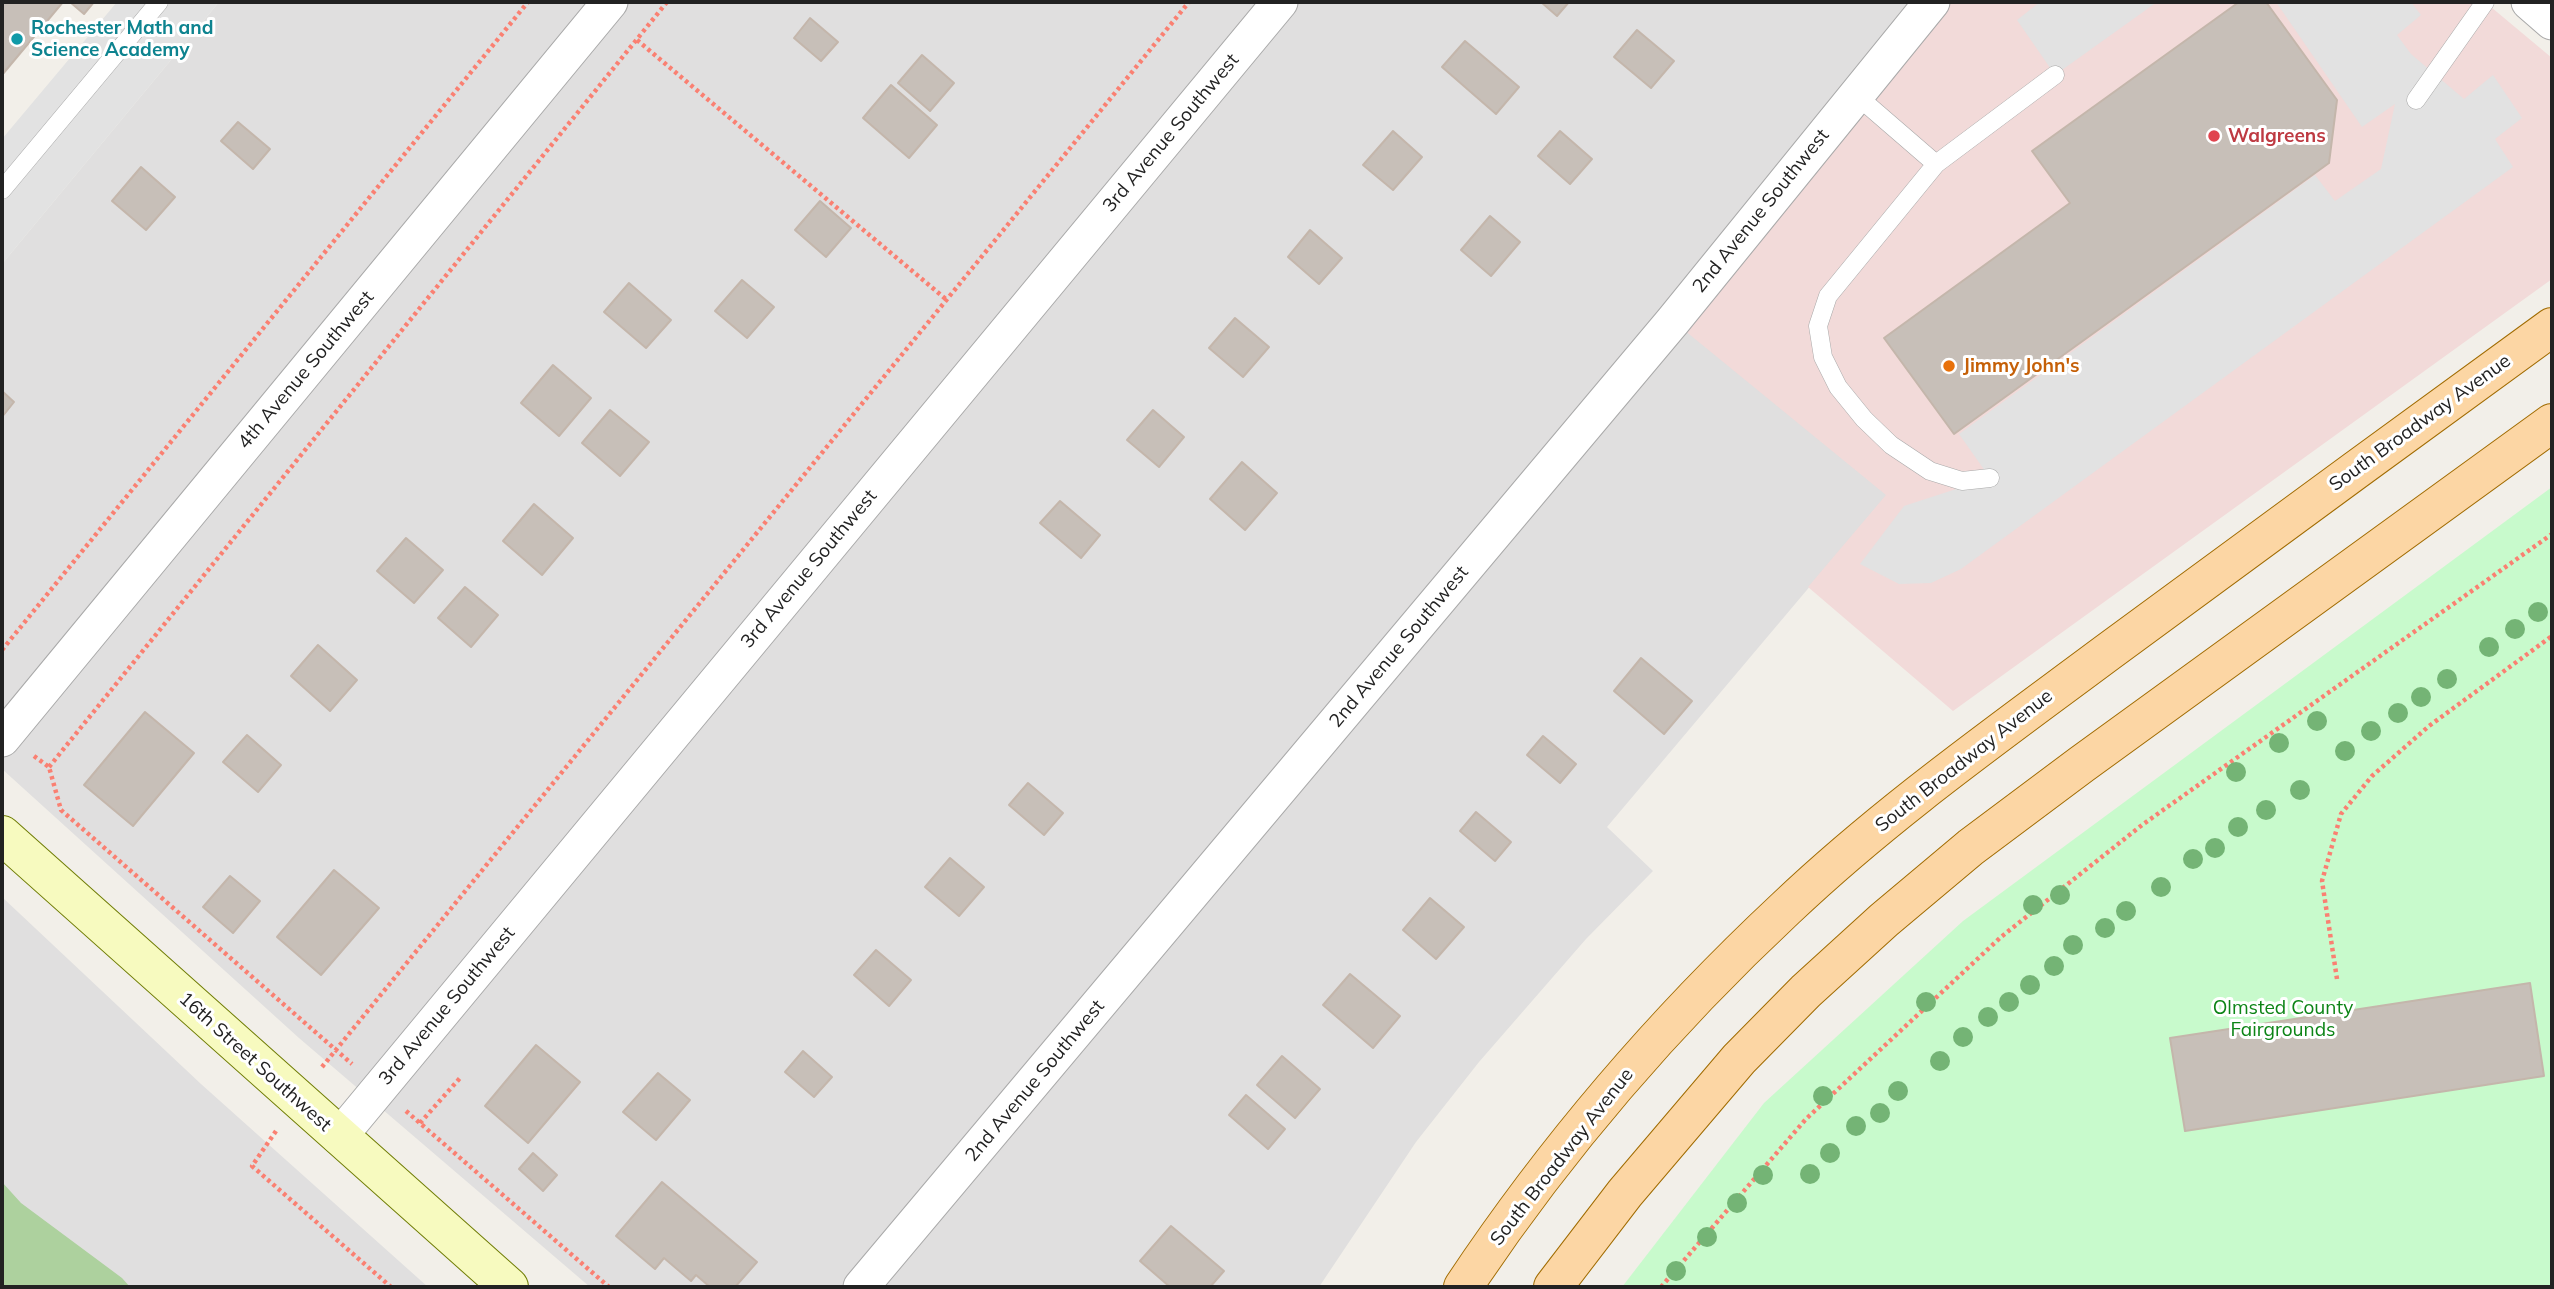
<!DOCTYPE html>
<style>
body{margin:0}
#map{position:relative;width:2554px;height:1289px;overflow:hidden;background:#f2efe9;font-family:Mulish,sans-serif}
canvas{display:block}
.frame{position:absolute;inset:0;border:4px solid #222;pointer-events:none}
</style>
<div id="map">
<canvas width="2554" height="1289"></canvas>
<div class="frame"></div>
</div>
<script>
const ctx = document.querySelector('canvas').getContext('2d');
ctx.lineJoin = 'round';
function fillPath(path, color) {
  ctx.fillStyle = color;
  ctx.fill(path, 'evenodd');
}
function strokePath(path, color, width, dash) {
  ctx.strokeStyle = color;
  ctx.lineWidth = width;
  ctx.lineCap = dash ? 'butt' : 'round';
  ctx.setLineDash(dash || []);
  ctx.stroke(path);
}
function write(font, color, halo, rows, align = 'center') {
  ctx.font = font + ' Mulish,sans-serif';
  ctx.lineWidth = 6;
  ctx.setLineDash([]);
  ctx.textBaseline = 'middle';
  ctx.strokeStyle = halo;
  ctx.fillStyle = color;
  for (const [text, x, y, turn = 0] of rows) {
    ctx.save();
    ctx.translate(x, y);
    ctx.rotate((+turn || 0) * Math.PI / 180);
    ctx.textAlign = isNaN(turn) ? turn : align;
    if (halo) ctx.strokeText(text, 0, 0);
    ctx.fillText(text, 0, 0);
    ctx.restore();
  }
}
const residential = new Path2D(`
 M219,2H1935L1714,352L1887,495L1607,827L1653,871L1586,939L1479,1062L1416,1142L1319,1287H590L299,1038L2,769V264Z
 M2,897L201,1084L428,1287H2Z`);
const commercial = new Path2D(`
 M1935,2H2485L2552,58V279L1953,711L1808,587L1886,495L1673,321Z`);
const forest = new Path2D(`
 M2,1182L21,1203L122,1278L130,1287H2Z`);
const park = new Path2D(`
 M2552,487V1287H1622L1764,1103L1963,921Z`);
const parking = new Path2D(`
 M117,2H219L2,264V139Z
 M2040,2H2157L2055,75L2017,20Z
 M2276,2H2411L2421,15L2397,35L2411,54L2464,99L2493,75L2522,118L2495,139L2513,167L1961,569L1931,583L1899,584L1860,564L1904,506L1990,478L1959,434L2315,175L2335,201L2381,169L2395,104L2362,127Z`);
const building = new Path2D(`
 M2,2H63L2,75Z
 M70,2H94L84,14Z
 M1541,2H1569L1557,16Z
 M2239,2H2266L2337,100L2329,163L1954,434L1884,338L2070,203L2032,151Z
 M810,18L838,42L821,61L794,38Z
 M1637,30L1674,61L1651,88L1614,57Z
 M1465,41L1519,87L1496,114L1442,67Z
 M922,55L954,83L930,111L898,83Z
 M891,85L937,125L909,158L863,118Z
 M238,122L270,149L253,169L221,141Z
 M1393,131L1422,157L1393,190L1363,165Z
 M1560,131L1592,159L1570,184L1538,156Z
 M141,167L175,197L146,230L112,201Z
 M820,201L851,228L826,257L795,230Z
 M1490,216L1520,242L1491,276L1461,250Z
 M1310,230L1342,258L1319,284L1288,257Z
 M742,280L774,307L747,338L715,311Z
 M629,283L671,320L646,348L604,312Z
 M1235,318L1269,347L1243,377L1209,348Z
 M553,365L591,398L559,436L521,403Z
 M2,391L14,402L2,417Z
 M610,410L649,442L620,476L582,443Z
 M1153,410L1184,437L1159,467L1127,440Z
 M1242,462L1277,493L1245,530L1210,499Z
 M1060,501L1100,535L1081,558L1040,523Z
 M534,504L573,538L542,575L503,541Z
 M406,538L443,570L414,603L377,571Z
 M465,587L498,615L471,647L438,618Z
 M318,645L357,680L330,711L291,676Z
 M1641,658L1692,701L1664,734L1614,691Z
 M145,712L194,753L133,826L84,785Z
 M247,735L281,765L258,792L223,762Z
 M1543,736L1576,764L1560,783L1527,755Z
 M1028,783L1063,813L1044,835L1009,805Z
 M1476,812L1511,842L1495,861L1460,831Z
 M950,858L984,887L959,916L925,887Z
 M334,870L379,908L321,975L277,937Z
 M230,876L260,901L233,933L203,907Z
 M1430,898L1464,927L1436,959L1403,930Z
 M876,950L911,980L889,1006L854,975Z
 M1350,974L1400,1016L1373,1048L1323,1005Z
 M2530,983L2544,1076L2185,1131L2170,1038Z
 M536,1045L580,1082L528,1143L485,1106Z
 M803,1051L832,1077L814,1097L785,1072Z
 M1282,1056L1320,1089L1295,1118L1257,1085Z
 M658,1073L690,1100L656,1140L623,1112Z
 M1246,1095L1285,1129L1268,1149L1229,1115Z
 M533,1153L557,1175L543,1191L519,1169Z
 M662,1182L757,1262L735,1287H710L696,1275L691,1281L664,1258L655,1269L616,1236Z
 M1171,1226L1224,1271L1210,1287H1170L1140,1261Z`);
const path = new Path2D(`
 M637,40L947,300
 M2,650L528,2
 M34,756L49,767L61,810L352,1064
 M49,767L667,2
 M2337,979L2322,881L2341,814L2372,776L2429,726L2552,636
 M322,1067L1189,2
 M406,1111L609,1287
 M420,1123L460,1078
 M276,1131L252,1166L391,1287
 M1661,1287L1806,1119L2001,937L2142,825L2552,534`);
const service = new Path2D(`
 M1855,94L1936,164
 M2416,100L2485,2
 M2,190L159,2
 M1990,478L1962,481L1930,471L1891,445L1864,419L1838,387L1823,357L1818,326L1828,296L1936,164L2055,75`);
const minor = new Path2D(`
 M2529,2L2552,22
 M2,739L610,2
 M339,1137L1280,2
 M861,1287L1673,321L1932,2`);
const secondary = new Path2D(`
 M2,835L509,1287`);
const primary = new Path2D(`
 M1463,1287C1555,1149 1665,1021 1786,908C1885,814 1998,734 2108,652C2255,543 2404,435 2552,327
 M1553,1287L1625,1193L1739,1059L1806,991L1884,920L1971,847L2082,764L2552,423`);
const trees = [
 [2538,612],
 [2515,629],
 [2489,647],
 [2447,679],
 [2421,697],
 [2398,713],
 [2317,721],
 [2371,731],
 [2279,743],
 [2345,751],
 [2236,772],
 [2300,790],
 [2266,810],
 [2238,827],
 [2215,848],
 [2193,859],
 [2161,887],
 [2060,895],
 [2033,905],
 [2126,911],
 [2105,928],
 [2073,945],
 [2054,966],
 [2030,985],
 [1926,1002],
 [2009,1002],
 [1988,1017],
 [1963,1037],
 [1940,1061],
 [1898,1091],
 [1823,1096],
 [1880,1113],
 [1856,1126],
 [1830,1153],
 [1810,1174],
 [1763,1175],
 [1737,1203],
 [1707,1237],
 [1676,1271]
];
const markers = [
 [17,39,7,"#0f9aa8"],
 [2214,136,7,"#e0444e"],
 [1949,366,7,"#e8710a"]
];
const cultureNames = [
 ["Rochester Math and",31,28],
 ["Science Academy",31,50]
];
const streetNames = [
 ["3rd Avenue Southwest",1171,133,-50],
 ["2nd Avenue Southwest",1761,211,-51],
 ["4th Avenue Southwest",306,370,-50],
 ["South Broadway Avenue",2420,423,-36],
 ["3rd Avenue Southwest",809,569,-50],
 ["2nd Avenue Southwest",1399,647,-50],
 ["South Broadway Avenue",1964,761,-38],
 ["3rd Avenue Southwest",447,1006,-50],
 ["16th Street Southwest",255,1062,42],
 ["2nd Avenue Southwest",1035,1081,-50],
 ["South Broadway Avenue",1562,1157,-52]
];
const healthNames = [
 ["Walgreens",2228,136]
];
const foodNames = [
 ["Jimmy John's",1963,366]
];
const parkNames = [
 ["Olmsted County",2283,1008],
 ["Fairgrounds",2283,1030]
];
fillPath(residential, '#e0dfdf');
fillPath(commercial, '#f2dad9');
fillPath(forest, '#add19e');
fillPath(park, '#c8facc');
fillPath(parking, '#e2e2e2');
fillPath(building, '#c7bfb8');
strokePath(building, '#c4b6ab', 2);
strokePath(service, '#a9a9a9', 19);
strokePath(minor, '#a9a9a9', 37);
strokePath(secondary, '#707d05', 40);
strokePath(primary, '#a06b00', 40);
strokePath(path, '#fa8072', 4.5, [3.5, 3.5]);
strokePath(service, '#fff', 18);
strokePath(minor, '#fff', 35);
strokePath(secondary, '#f7fabf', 38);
strokePath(primary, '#fcd6a4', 38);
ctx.fillStyle = '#74b475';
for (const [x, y] of trees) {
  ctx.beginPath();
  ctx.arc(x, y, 10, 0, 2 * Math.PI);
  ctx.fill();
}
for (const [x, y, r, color] of markers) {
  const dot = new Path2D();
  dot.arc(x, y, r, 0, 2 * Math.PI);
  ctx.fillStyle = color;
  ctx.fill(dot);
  strokePath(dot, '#fff', 2.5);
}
write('bold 19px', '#0d838f', '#fff', cultureNames, 'left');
write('19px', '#222', '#fff', streetNames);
write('bold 19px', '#be3a42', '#fff', healthNames, 'left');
write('bold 19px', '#c56008', '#fff', foodNames, 'left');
write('19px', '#0c8416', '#fff', parkNames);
</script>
